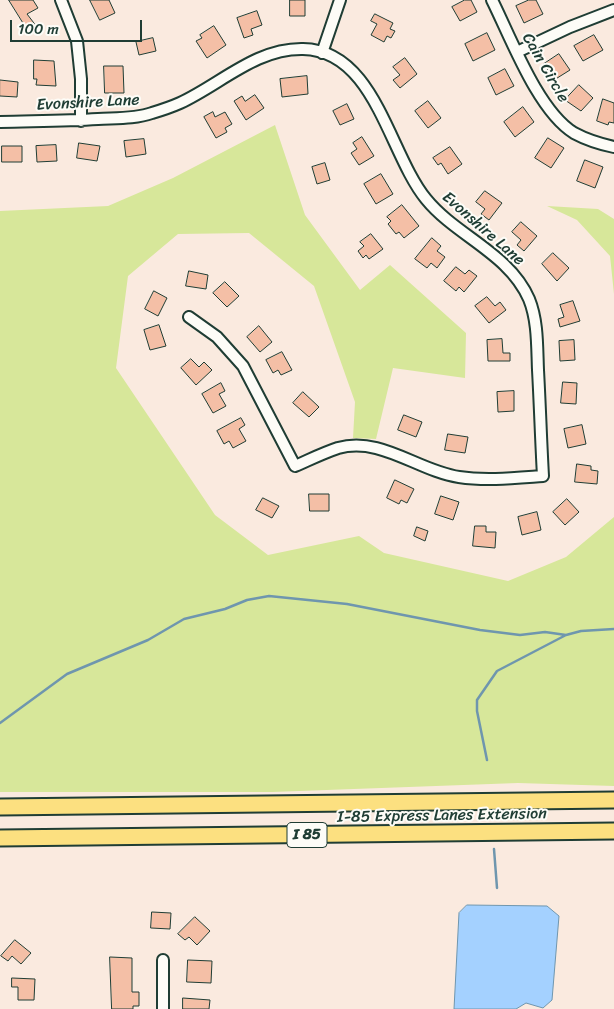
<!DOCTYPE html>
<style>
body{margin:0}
#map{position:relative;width:614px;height:1009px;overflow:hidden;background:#faeadf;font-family:Sriracha,sans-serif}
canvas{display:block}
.scale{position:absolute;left:10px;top:20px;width:132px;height:22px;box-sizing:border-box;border:2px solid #1f3d34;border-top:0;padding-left:6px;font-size:15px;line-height:18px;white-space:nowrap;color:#1f3d34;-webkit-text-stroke:4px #fdfcf7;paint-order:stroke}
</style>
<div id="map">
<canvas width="614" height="1009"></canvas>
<div class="scale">100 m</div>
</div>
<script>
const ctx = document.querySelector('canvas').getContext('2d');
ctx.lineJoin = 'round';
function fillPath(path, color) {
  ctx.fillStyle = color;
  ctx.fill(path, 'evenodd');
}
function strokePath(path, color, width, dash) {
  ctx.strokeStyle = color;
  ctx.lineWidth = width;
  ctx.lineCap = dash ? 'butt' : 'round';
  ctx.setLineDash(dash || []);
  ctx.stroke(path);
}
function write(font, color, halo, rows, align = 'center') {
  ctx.font = font + ' Sriracha,sans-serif';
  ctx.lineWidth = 4;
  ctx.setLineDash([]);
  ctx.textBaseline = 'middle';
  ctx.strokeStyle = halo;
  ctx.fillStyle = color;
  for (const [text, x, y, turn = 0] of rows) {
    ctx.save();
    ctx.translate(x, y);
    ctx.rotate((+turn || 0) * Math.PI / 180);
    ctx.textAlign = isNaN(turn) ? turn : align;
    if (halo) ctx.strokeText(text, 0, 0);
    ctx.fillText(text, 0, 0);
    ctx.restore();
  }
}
const green = new Path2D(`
 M275,125L305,215L360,290L390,265L466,333L465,378L393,368L376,439L353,438L355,402L314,286L249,233L178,234L128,276L116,368L215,515L268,555L359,536L384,553L508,581L566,557L614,517V786L518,783L272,792H0V211L108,206L173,178Z
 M547,206L598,209L614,219V294L610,256L577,220Z`);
const water = new Path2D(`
 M467,905L547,906L559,916L552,1000L543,1008L526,1003L516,1009H454L459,913Z`);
const stream = new Path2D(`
 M0,723L67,674L148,640L184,619L225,609L247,600L269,596L347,604L480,630L520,635L545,632L566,635
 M487,760L477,711V700L497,671L566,635L581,631L614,629
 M494,849L497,888`);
const building = new Path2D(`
 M9,0H33L38,8L27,14L37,27L29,32Z
 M90,0H109L115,13L100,20Z
 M290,0H305V16H290Z
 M465,0H471L477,12L460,21L452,7Z
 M529,0H536L543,14L524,23L516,6Z
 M257,11L262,25L251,29L253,35L244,38L237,18Z
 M375,14L393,23L390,29L395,31L391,38L387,36L384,42L371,35L377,24L371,21Z
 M214,26L226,45L207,58L196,41L202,38L200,35Z
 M487,33L495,50L473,61L465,44Z
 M594,35L603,50L583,61L574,46Z
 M153,38L156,51L139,55L136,42Z
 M559,54L570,70L554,80L544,64Z
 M405,58L417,74L400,88L393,80L400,75L393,67Z
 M34,60L54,61L56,86L36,85L37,79H34Z
 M104,66H123L124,93H105Z
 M505,69L514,86L496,95L488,78Z
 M307,76L308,94L282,97L280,79Z
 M0,80L18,82L17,97L0,96Z
 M579,85L593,98L581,111L565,100Z
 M255,95L264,108L246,120L234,101L242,96L245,101Z
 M603,99L614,103V123L609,122L608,125L597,121Z
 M428,101L441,118L428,128L415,111Z
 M347,104L354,119L340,125L333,111Z
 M523,107L534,122L515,137L504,122Z
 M213,112L215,117L225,112L232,124L225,128L227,132L216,138L204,117Z
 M362,137L374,156L359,165L351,153L357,149L353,143Z
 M548,138L564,148L551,168L535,158Z
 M144,139L146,154L126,157L124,141Z
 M79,143L100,146L97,161L77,158Z
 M56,145L57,161L37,162L36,146Z
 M2,146H22V162H2Z
 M450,147L462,164L448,174L441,163L438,165L433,158Z
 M585,160L603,167L595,188L577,181Z
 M325,163L330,180L317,184L312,167Z
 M381,174L393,194L376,204L364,184Z
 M485,191L502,203L489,220L481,214L485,209L476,202Z
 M402,205L419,226L404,238L399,232L396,234L388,224L391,221L387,217Z
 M521,222L537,236L524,251L517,245L521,240L512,232Z
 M371,234L383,249L369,259L366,255L363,258L358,251L364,246L360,242Z
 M432,238L441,246L437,251L445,257L437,268L431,263L427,268L415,259Z
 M553,253L569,268L557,281L542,264Z
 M456,267L465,274L469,270L477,276L464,292L459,287L456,291L444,281Z
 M189,271L208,275L206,289L186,286Z
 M225,282L239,296L227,307L213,293Z
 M154,291L167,298L158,316L145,309Z
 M487,297L495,306L500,302L506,310L489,323L475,306Z
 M573,301L580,321L560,327L558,319L564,317L560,305Z
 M159,325L166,346L150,350L144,330Z
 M259,326L272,342L260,352L247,337Z
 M502,339L503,353H510V361H488L487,340Z
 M574,340L575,360L560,361L559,341Z
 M282,352L292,370L281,375L278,370L273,373L266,360Z
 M191,359L199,367L204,362L212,370L196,385L181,368Z
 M563,382L577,383L576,404L561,403Z
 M221,383L225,391L219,394L226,406L213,413L202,394Z
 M514,391V411L498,412L497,392Z
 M303,392L319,407L309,417L293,403Z
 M404,415L422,422L416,437L398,430Z
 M241,418L245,425L239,429L246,441L233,448L229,441L224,444L217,431Z
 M582,425L586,444L568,448L564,429Z
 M448,434L468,437L465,453L445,450Z
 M577,464L591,466V470L598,471L597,484L575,482Z
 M395,480L414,489L407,503L401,500L399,504L387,498Z
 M309,494H329V511H310Z
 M441,496L459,502L453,520L435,514Z
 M263,498L279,506L272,518L256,510Z
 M567,499L579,512L565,525L553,512Z
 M537,512L541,530L522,535L518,517Z
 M475,526H486V532H496L495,548L473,546Z
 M417,527L428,531L425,541L414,536Z
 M152,912L171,913L170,929L151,928Z
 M195,917L210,931L197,945L189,937L185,940L178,934Z
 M15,940L31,953L21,964L12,956L8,961L1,956Z
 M110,957L132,958V992H139V1006H133V1009H112Z
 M188,960L212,961L211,983L187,982Z
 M12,978L35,979L34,1000H18V987H12Z
 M183,998L210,1000L209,1009H183Z`);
const minor = new Path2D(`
 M61,0L77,41L81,79V121
 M492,0C511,38 538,111 574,133C587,140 600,144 614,147
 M517,52L570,27L614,10
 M322,53L340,0
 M0,122C33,121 65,121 98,119C116,118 135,119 152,113C162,110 171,107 180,103C221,84 256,48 303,49C375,50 389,154 426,199C456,236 509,253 529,299C538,321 537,347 538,370C540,406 541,441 543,476C515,478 486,481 459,477C418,471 381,436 338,448C323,453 309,460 295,466L243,366L217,337L189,317
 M163,1009V960`);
const highway = new Path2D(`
 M0,807L614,800
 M0,838L614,831`);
const shields = [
 [307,835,40]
];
const shieldNames = [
 ["I 85",307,835]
];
const streetNames = [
 ["Cain Circle",545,68,60],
 ["Evonshire Lane",88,103,-3],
 ["Evonshire Lane",483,229,41],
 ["I-85 Express Lanes Extension",442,816,-1]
];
fillPath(green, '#d7e79a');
fillPath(water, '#a4d1ff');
strokePath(water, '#6f96ae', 1);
strokePath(stream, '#6f96ae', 2.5);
fillPath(building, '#f4bfa6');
strokePath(building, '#1f3d34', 1);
strokePath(minor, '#1f3d34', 14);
strokePath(highway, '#1f3d34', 19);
strokePath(minor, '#fdfcf7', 10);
strokePath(highway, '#fce080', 15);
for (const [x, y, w] of shields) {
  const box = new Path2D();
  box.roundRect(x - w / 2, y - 12.5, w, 25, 4);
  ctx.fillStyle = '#fdfcf7';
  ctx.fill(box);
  strokePath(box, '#1f3d34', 1);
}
write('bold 15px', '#1f3d34', null, shieldNames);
write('16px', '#1f3d34', '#fdfcf7', streetNames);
</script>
